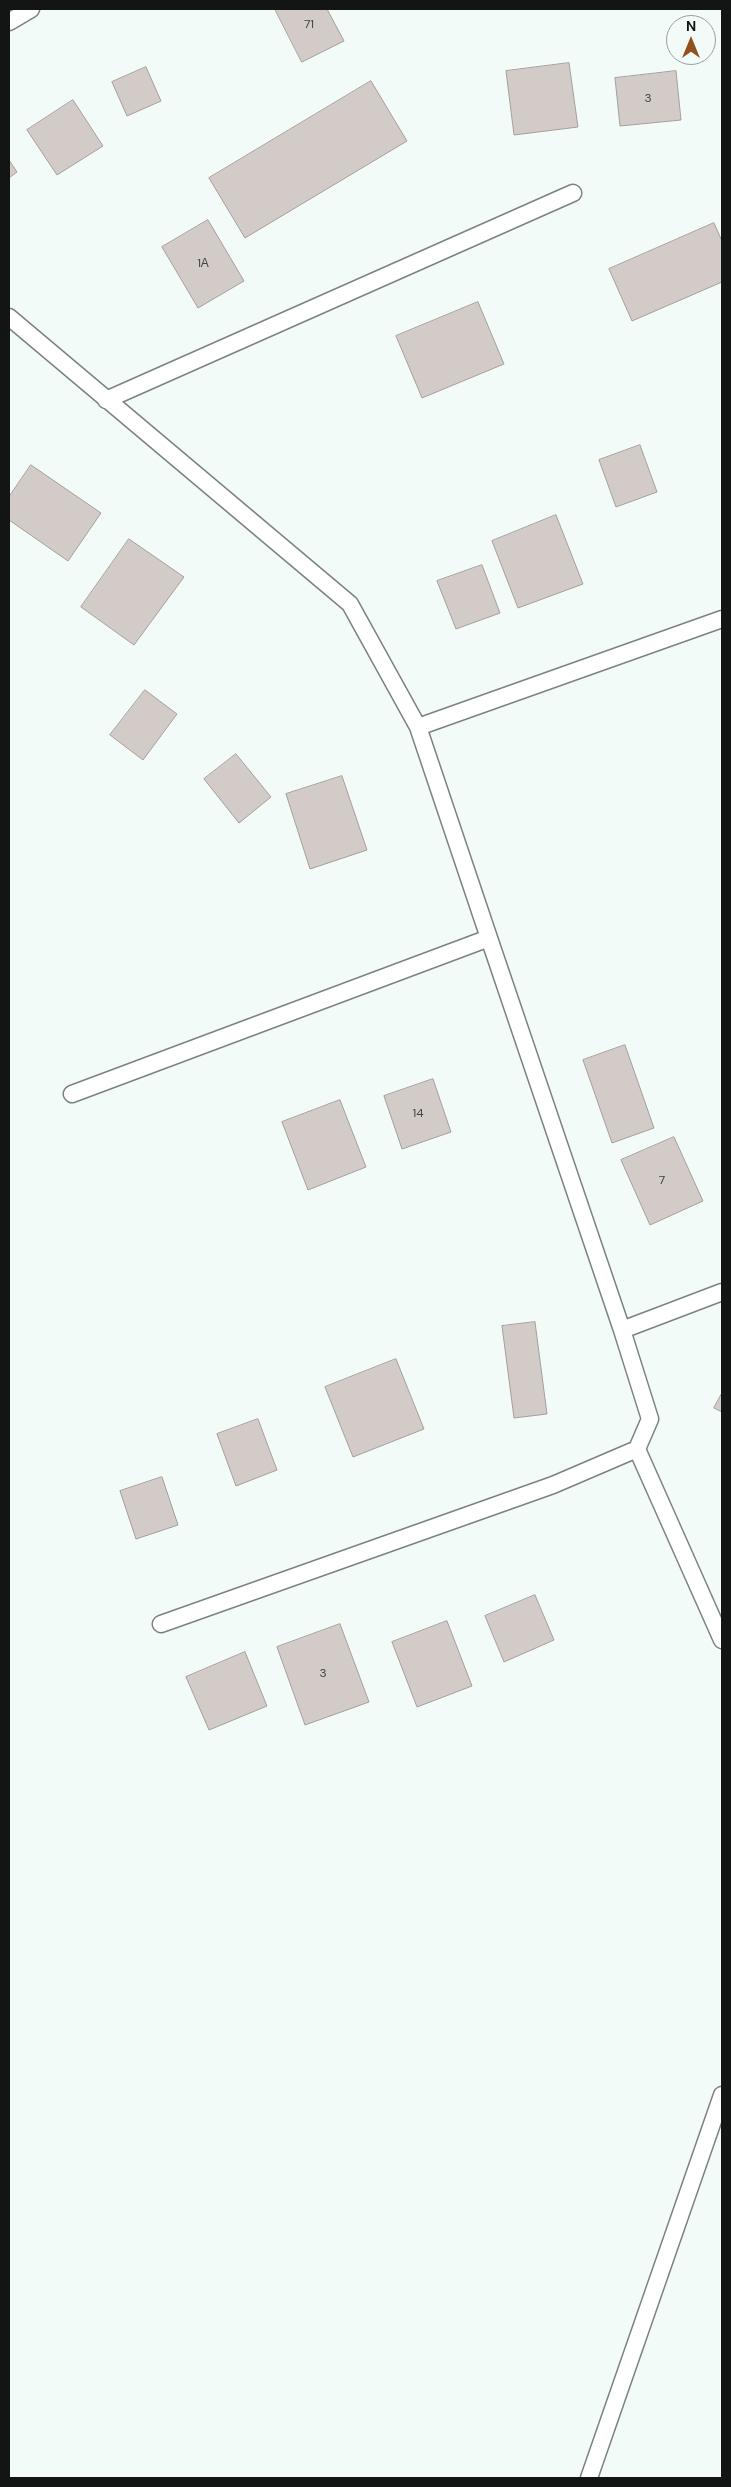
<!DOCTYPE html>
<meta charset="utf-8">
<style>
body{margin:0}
#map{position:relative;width:731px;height:2487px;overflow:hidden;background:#f3fbf9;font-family:"DM Sans",sans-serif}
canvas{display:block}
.frame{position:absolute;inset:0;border:10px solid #121514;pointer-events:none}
.north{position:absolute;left:666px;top:15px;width:50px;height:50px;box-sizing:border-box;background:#f3fbf9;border:1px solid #999f9d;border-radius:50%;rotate:0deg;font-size:14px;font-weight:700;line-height:20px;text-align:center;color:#121514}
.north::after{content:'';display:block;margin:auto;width:18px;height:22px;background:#93511e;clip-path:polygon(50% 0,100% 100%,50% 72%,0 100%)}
</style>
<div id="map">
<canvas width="731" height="2487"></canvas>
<div class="frame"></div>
<div class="north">N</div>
</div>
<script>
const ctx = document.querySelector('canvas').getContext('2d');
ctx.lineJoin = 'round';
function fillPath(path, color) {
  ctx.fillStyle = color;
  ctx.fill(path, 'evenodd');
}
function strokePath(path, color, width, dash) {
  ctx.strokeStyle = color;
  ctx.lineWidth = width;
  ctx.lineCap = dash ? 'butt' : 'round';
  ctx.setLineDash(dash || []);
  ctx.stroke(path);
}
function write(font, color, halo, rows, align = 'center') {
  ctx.font = font + ' "DM Sans",sans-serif';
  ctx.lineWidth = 4;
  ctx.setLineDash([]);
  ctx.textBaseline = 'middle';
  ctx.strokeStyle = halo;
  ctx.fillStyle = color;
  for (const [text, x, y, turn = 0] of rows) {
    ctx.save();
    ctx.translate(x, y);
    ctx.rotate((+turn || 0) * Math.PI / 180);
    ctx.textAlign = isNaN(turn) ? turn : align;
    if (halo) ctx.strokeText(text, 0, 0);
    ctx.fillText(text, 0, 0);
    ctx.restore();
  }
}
const building = new Path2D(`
 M275,9H327L344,41L302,62Z
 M569,63L578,127L514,135L506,71Z
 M146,67L161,101L127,116L112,82Z
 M676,71L681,120L620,126L615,78Z
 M371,81L407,141L245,238L209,178Z
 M73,100L103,146L57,175L27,130Z
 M9,160L17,172L9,178Z
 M208,220L244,281L198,308L162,247Z
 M714,223L722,241V282L632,321L609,269Z
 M478,302L504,364L422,398L396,336Z
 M640,445L657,492L616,507L599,460Z
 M31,465L101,513L68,561L9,520V497Z
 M556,515L583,584L518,608L492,541Z
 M129,539L184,577L134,645L81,607Z
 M482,565L500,613L456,629L437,581Z
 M145,690L177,714L143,760L110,735Z
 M236,754L271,797L239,823L204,779Z
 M342,776L367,850L310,869L286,794Z
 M625,1045L654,1128L612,1143L583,1060Z
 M433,1079L451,1132L402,1149L384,1096Z
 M340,1100L366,1167L308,1190L282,1122Z
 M674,1137L703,1201L650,1225L621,1160Z
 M535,1322L547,1414L514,1418L502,1326Z
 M396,1359L424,1429L353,1457L325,1387Z
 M722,1393V1412L714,1408Z
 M258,1419L277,1470L236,1486L217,1434Z
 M162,1477L178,1525L136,1539L120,1491Z
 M535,1595L554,1640L504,1662L485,1616Z
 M447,1621L472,1686L417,1707L392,1642Z
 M340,1624L369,1702L305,1725L277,1647Z
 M245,1652L267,1706L209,1730L186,1677Z`);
const lane = new Path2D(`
 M9,22L31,9
 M9,317L350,604L418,727L489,938L72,1094
 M106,400L573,193
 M418,727L722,619
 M622,1330L722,1292
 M637,1449L722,1640
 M161,1624L553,1485L637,1449L650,1419L622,1330L489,938
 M589,2478L722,2095`);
const numberNames = [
 ["71",309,25],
 ["3",648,99],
 ["1А",203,264],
 ["14",418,1114],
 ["7",662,1181],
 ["3",323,1674]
];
fillPath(building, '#d2cbc7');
strokePath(building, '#a59f9b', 1);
strokePath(lane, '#7b8381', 19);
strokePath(lane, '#fff', 16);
write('12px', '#424241', null, numberNames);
</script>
